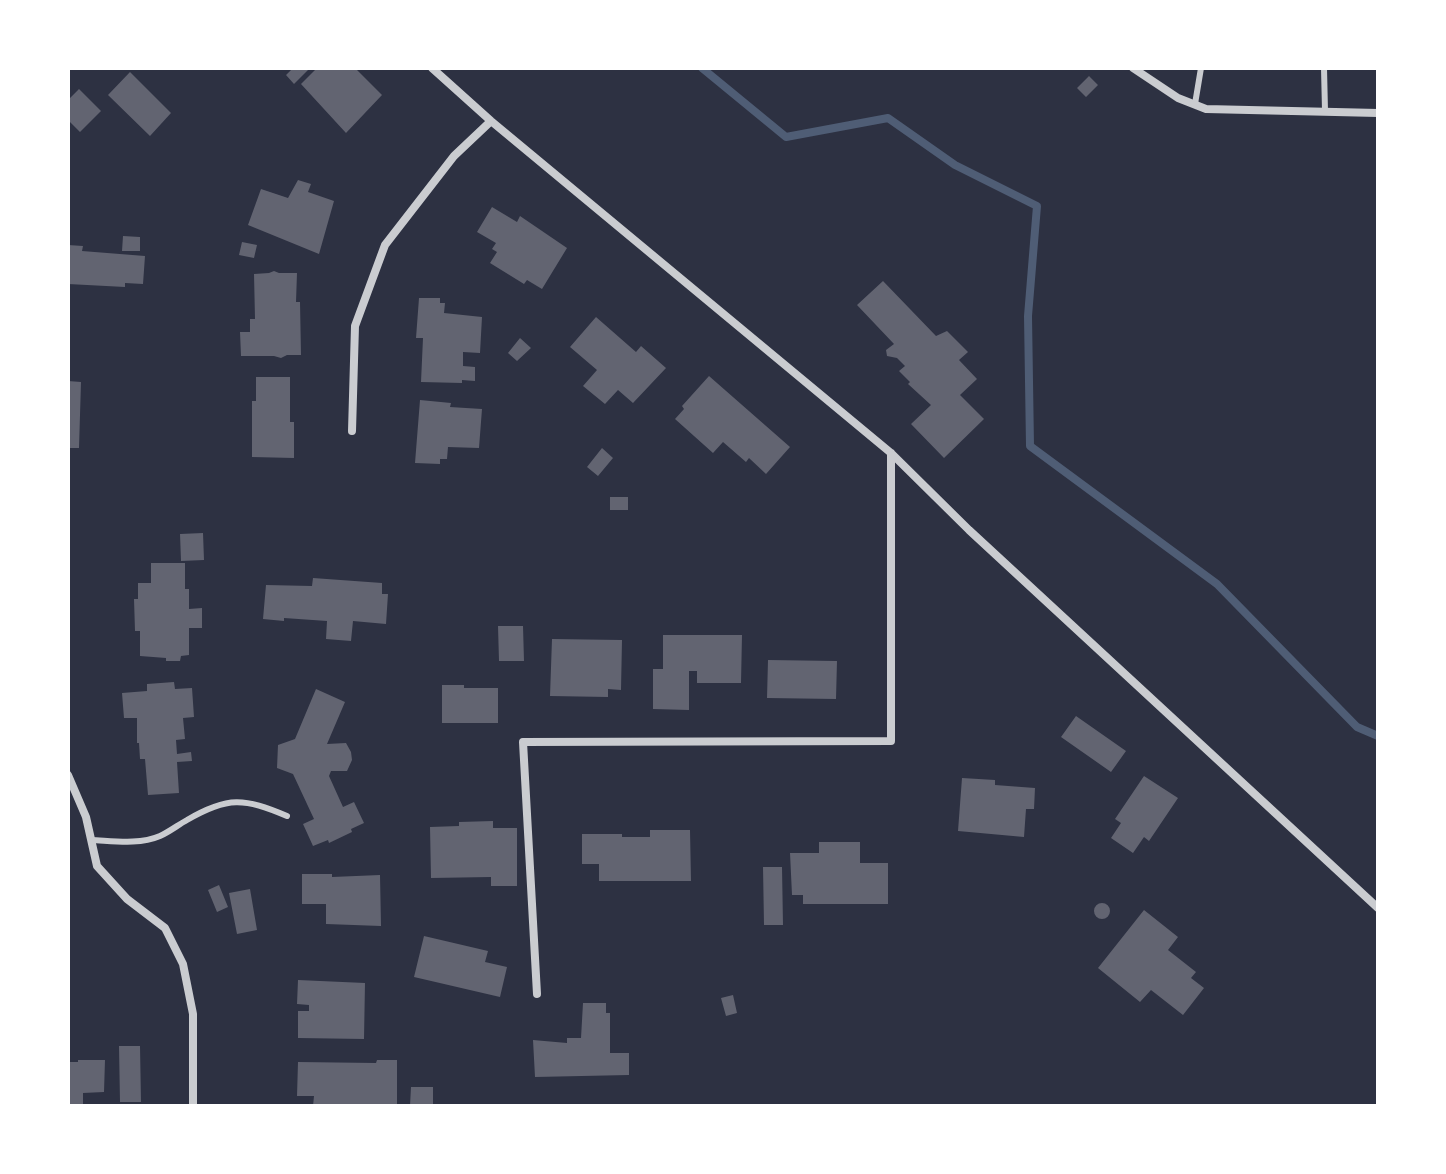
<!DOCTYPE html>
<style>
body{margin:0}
#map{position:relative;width:1446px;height:1174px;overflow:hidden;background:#2d3142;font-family:Barlow,sans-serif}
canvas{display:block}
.frame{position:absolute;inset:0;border:70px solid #fff;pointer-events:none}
</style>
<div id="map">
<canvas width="1446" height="1174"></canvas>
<div class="frame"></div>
</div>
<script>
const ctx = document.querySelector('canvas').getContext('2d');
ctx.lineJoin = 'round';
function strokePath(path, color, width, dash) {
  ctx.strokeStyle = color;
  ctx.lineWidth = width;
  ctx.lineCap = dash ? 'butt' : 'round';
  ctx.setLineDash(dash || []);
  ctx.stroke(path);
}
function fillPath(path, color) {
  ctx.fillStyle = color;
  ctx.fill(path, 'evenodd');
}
const stream = new Path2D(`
 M702,68L786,137L888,118L955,165L1037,206L1028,316L1030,446L1217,584L1357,727L1378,736`);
const building = new Path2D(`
 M293,68H310L294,84L286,75Z
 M317,68H355L382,95L346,133L301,84Z
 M130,72L171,113L150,136L108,95Z
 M1089,76L1098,85L1086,97L1077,88Z
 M79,89L101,111L80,132L68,120V100Z
 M298,180L311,184L308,192L334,201L319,254L248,225L261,189L288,198Z
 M492,207L517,222L520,216L567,248L542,289L527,280L524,284L490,263L497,252L492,249L496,243L477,232Z
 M123,236L140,237V251H122Z
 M242,242L257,245L254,258L239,255Z
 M68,245L83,246L82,251L145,256L143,284L125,283V287L68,284Z
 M274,271L279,273H297L296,302H300L301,355H287L281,358L274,356H241L240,332H250V319H255L254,274L269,273Z
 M883,281L936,336L947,331L968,352L959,360L977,379L960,395L984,419L944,458L911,424L931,405L908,384L910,382L899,371L905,366L897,358L887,356L886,350L894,344L857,305Z
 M419,298H440V303H445L444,313L482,317L480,353L463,352V366L475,367V381L462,380V383L421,382L423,338H416Z
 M596,317L636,352L641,346L666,368L633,403L618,390L605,404L583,386L597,370L570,347Z
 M520,338L531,348L517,361L508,353Z
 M709,376L790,447L766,474L749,458L746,462L723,442L713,453L675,419L684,409L682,406Z
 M256,377H290V422H294V458L252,457V401H256Z
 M68,381L81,382L79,448H68Z
 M420,400L451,403L450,407L482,409L479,448L448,447L447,459H440V464L415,463Z
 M602,448L613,458L598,476L587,467Z
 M610,497H628V510H610Z
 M203,533L204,560L181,561L180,534Z
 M151,563H185V589H189V609L202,608V628H189V655L181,656L180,661H166V658L140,656V631H135L134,599H138V583H151Z
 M313,578L382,583V594H388L386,624L353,621L351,641L326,639L327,621L284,618V621L263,619L266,585L312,586Z
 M498,626H523L524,661H499Z
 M663,635H742L741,683H697V671H689V710L653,709V669H663Z
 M552,639L622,640L621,690L608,689V697L550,696Z
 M768,660L837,661L836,699L767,698Z
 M174,682L175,689L192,688L194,717L183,718L185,739L176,740L177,754L191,752L192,761L177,762L179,793L148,795L145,759H140L139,743H137V718H124L122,693L147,691V684Z
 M442,685H464V688H498V723H442Z
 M316,689L345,702L327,744L346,743L351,752L352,760L347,771H331L329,776L343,807L354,802L364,823L351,829L352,832L329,843L328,840L313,846L303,824L314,819L293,774L277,768L278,745L295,739Z
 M1076,716L1126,751L1111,772L1061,737Z
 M1144,776L1178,798L1149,841L1144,837L1133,853L1111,838L1121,823L1115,819Z
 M962,778L995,780V785L1035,788L1034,809H1026L1024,837L958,831Z
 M493,821V828H517V886H491V877L431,878L430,827L459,826V822Z
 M650,830H690L691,881H599V864H582V834H622V837H650Z
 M819,842H860V863H888V904H803V895H792L790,853H819Z
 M763,867H782L783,925H764Z
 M302,874H332V877L380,875L381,926L326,924V904H302Z
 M219,885L228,907L217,912L208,890Z
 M250,889L257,930L237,934L229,893Z
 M1094 911a8 8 0 1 1 16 0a8 8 0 1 1-16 0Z
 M1144,910L1178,937L1168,950L1196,972L1191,978L1204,988L1183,1015L1151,990L1140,1002L1098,968Z
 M424,936L488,951L485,962L507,967L500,997L414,977Z
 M298,980L365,983L364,1039L298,1038V1011H309V1005L297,1004Z
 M733,995L737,1013L726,1016L721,998Z
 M583,1003H606V1013H610V1053H629V1075L535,1077L533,1040L567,1043V1038H581Z
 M119,1046H140L141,1102H120Z
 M78,1060H105L104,1092L83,1093V1106H68V1062H78Z
 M377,1060H397V1106H313L314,1096H297L298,1062L376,1063Z
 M411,1087H433V1106H410Z`);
const service = new Path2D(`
 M1324,68L1325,111
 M1195,104L1201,68
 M91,840C114,841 139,845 160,836C169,832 178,825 187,820C228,796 244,798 287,816`);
const minor = new Path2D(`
 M432,68L491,121L891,453L969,530L1378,908
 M1133,68L1178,98L1206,109L1378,113
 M352,431L355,326L385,245L454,156L491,121
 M68,775L86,817L97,866L127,899L165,928L183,964L193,1014V1106
 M537,994L523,742L891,741V453`);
strokePath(stream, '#4f5d75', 8);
fillPath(building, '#626471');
strokePath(service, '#caccd0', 6);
strokePath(minor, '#caccd0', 8);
</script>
